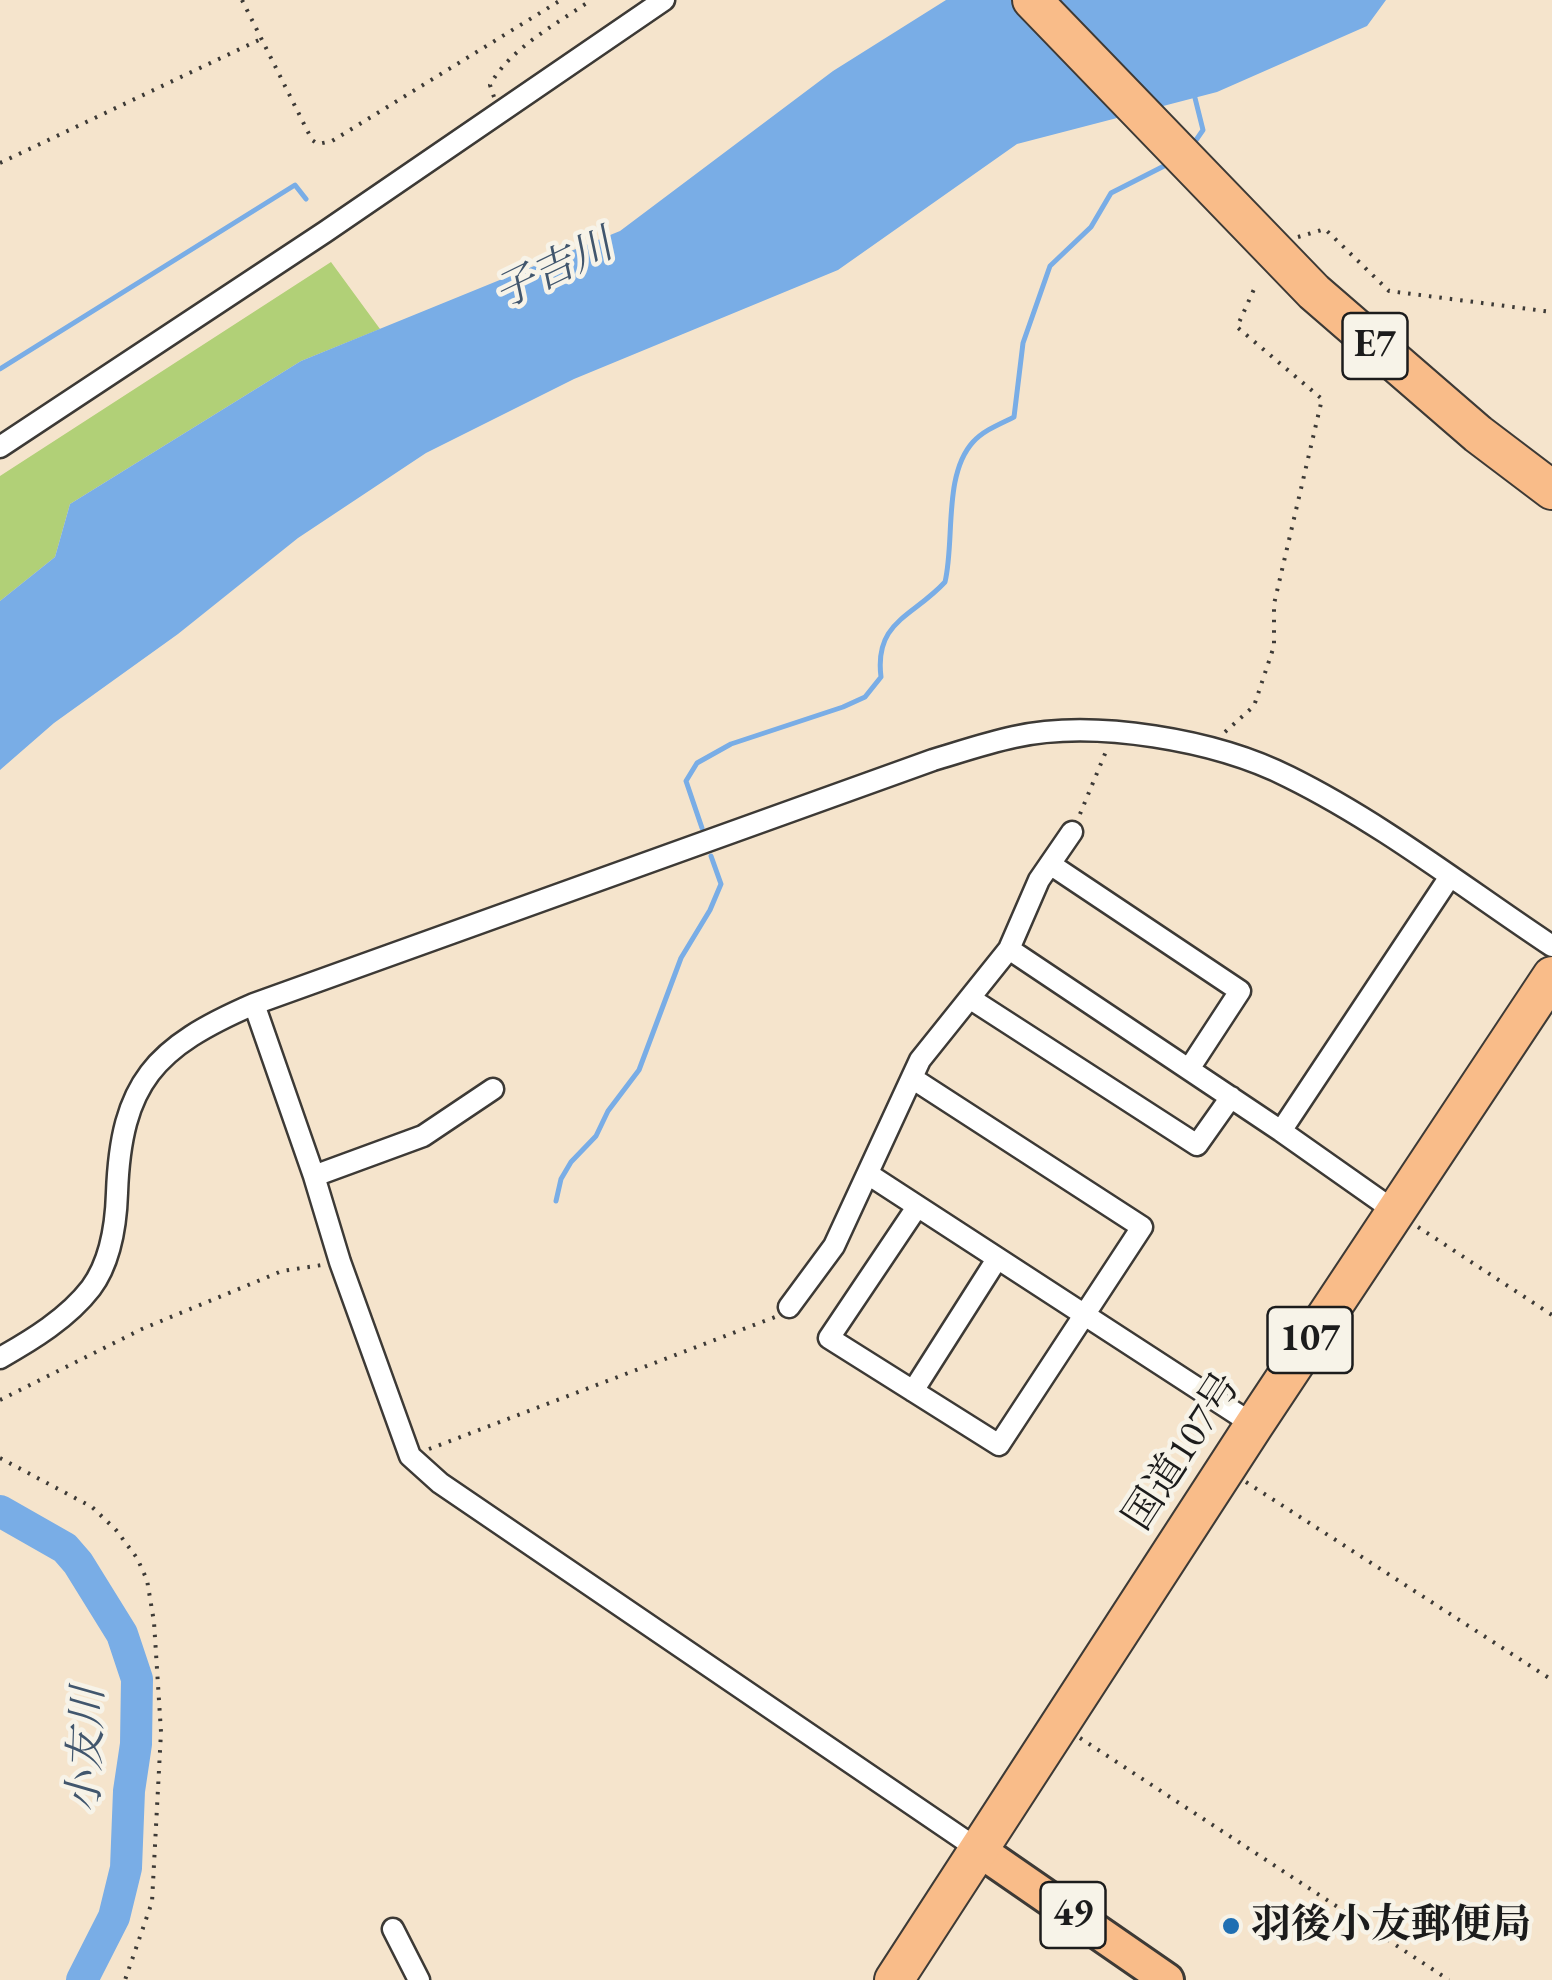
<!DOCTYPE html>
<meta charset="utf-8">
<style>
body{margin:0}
canvas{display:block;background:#f5e4cc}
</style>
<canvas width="1552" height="1980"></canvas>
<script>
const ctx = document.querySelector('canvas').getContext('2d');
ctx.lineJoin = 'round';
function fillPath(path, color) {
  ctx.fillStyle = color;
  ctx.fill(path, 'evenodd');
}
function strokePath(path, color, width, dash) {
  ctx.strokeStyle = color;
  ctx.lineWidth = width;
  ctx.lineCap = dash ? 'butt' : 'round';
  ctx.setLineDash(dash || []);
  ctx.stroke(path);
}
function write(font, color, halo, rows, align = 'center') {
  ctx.font = font + ' "EB Garamond","Noto Serif JP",serif';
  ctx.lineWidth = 9;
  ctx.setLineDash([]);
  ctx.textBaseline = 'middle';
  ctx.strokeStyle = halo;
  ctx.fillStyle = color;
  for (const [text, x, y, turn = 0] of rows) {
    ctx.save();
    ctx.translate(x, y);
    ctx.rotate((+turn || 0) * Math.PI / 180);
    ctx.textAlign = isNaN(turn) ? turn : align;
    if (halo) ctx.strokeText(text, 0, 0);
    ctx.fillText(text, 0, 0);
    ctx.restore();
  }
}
const green = new Path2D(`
 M331,262L380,329L301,361L70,504L55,557L0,601V476Z`);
const water = new Path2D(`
 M946,0H1386L1367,26L1217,92L1017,144L838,270L574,379L426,453L298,538L178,634L54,723L0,770V601L55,557L70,504L301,361L620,231L833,71Z`);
const stream = new Path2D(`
 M1194,143L1203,130L1194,94
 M0,369L295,185L306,199
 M702,828L686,781L697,763L731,744L843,707L865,697L881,677C874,621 913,617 945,582C955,541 943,475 973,442C984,430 1000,424 1014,417L1023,343L1050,266L1091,227L1111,193L1170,163
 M556,1201L561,1179L571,1162L596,1136L608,1111L639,1070L681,958L710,910L721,884L711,856`);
const river = new Path2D(`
 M0,1511L65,1548L78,1563L122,1634L137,1679L136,1744L129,1791L126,1868L114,1917L82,1980`);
const path = new Path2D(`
 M242,0L312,140L318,144L332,141L561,0
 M494,97L490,85C510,48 557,24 591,0
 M0,163L261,39
 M1298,237L1325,229L1389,291L1552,312
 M1225,732L1254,706L1274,646V604L1322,399L1237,327L1255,287
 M1080,814L1107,749
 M1418,1227L1552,1315
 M0,1400L142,1329L282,1271L322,1265
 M429,1449L775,1317
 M0,1458L92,1507L116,1530L137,1558L147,1580L154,1622L161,1732L152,1902L125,1980
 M1246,1482L1552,1680
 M1080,1738L1449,1980`);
const street = new Path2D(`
 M0,447L325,232L664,0
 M1050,864L1240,991L1189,1069
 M1009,949L1281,1131L1396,1212
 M971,999L1197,1145L1231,1097
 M254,1004L314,1176L340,1262L410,1456L440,1483L979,1850
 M912,1078L1142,1227L999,1445L829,1338L917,1207
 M1281,1131L1449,878
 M868,1174L1254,1425
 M314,1176L423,1136L493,1089
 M789,1307L834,1246L920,1060L1009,949L1039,880L1072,832
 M0,1358C32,1340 68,1318 91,1288C111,1261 116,1225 117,1193C121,1082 155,1047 254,1004L933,760C960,752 986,743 1014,737C1094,719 1216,740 1289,777C1382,823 1466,889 1552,946
 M913,1391L997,1259
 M393,1929L419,1980`);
const primary = new Path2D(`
 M979,1850L1167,1980`);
const highway = new Path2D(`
 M1032,0L1314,292L1478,434L1552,490
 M894,1980L1254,1425L1552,976`);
const markers = [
 [1231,1926,10,"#1f6fb2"]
];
const shields = [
 [1375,346,65],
 [1310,1340,85],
 [1073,1915,65]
];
const shieldNames = [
 ["E7",1375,346],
 ["107",1310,1340],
 ["49",1073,1915]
];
const streetNames = [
 ["国道107号",1183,1452,-57]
];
const poiNames = [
 ["羽後小友郵便局",1251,1926]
];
const waterNames = [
 ["子吉川",554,271,-26],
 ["小友川",88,1750,-88]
];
fillPath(green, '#b1d077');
fillPath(water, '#79ade6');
strokePath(stream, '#79ade6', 5);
strokePath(river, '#79ade6', 32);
strokePath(street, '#3d3a36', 25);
strokePath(primary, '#3d3a36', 38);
strokePath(highway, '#3d3a36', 42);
strokePath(path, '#3d3a36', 4, [2.5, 8]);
strokePath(street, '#fff', 20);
strokePath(primary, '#f9bc89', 32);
strokePath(highway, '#f9bc89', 38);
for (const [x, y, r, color] of markers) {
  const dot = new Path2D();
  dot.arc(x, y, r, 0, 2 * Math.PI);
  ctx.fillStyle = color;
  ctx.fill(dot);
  strokePath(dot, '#f7f3e8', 4);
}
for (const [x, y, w] of shields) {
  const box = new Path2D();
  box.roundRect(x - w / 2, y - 33, w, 66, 8);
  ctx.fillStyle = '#f7f3e8';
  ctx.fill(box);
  strokePath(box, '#1c1c1c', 2.5);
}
write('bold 38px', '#1c1c1c', null, shieldNames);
write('40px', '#1c1c1c', '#f7f3e8', streetNames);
write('bold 40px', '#1c1c1c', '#f7f3e8', poiNames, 'left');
write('italic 42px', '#41566d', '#f7f3e8', waterNames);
</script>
